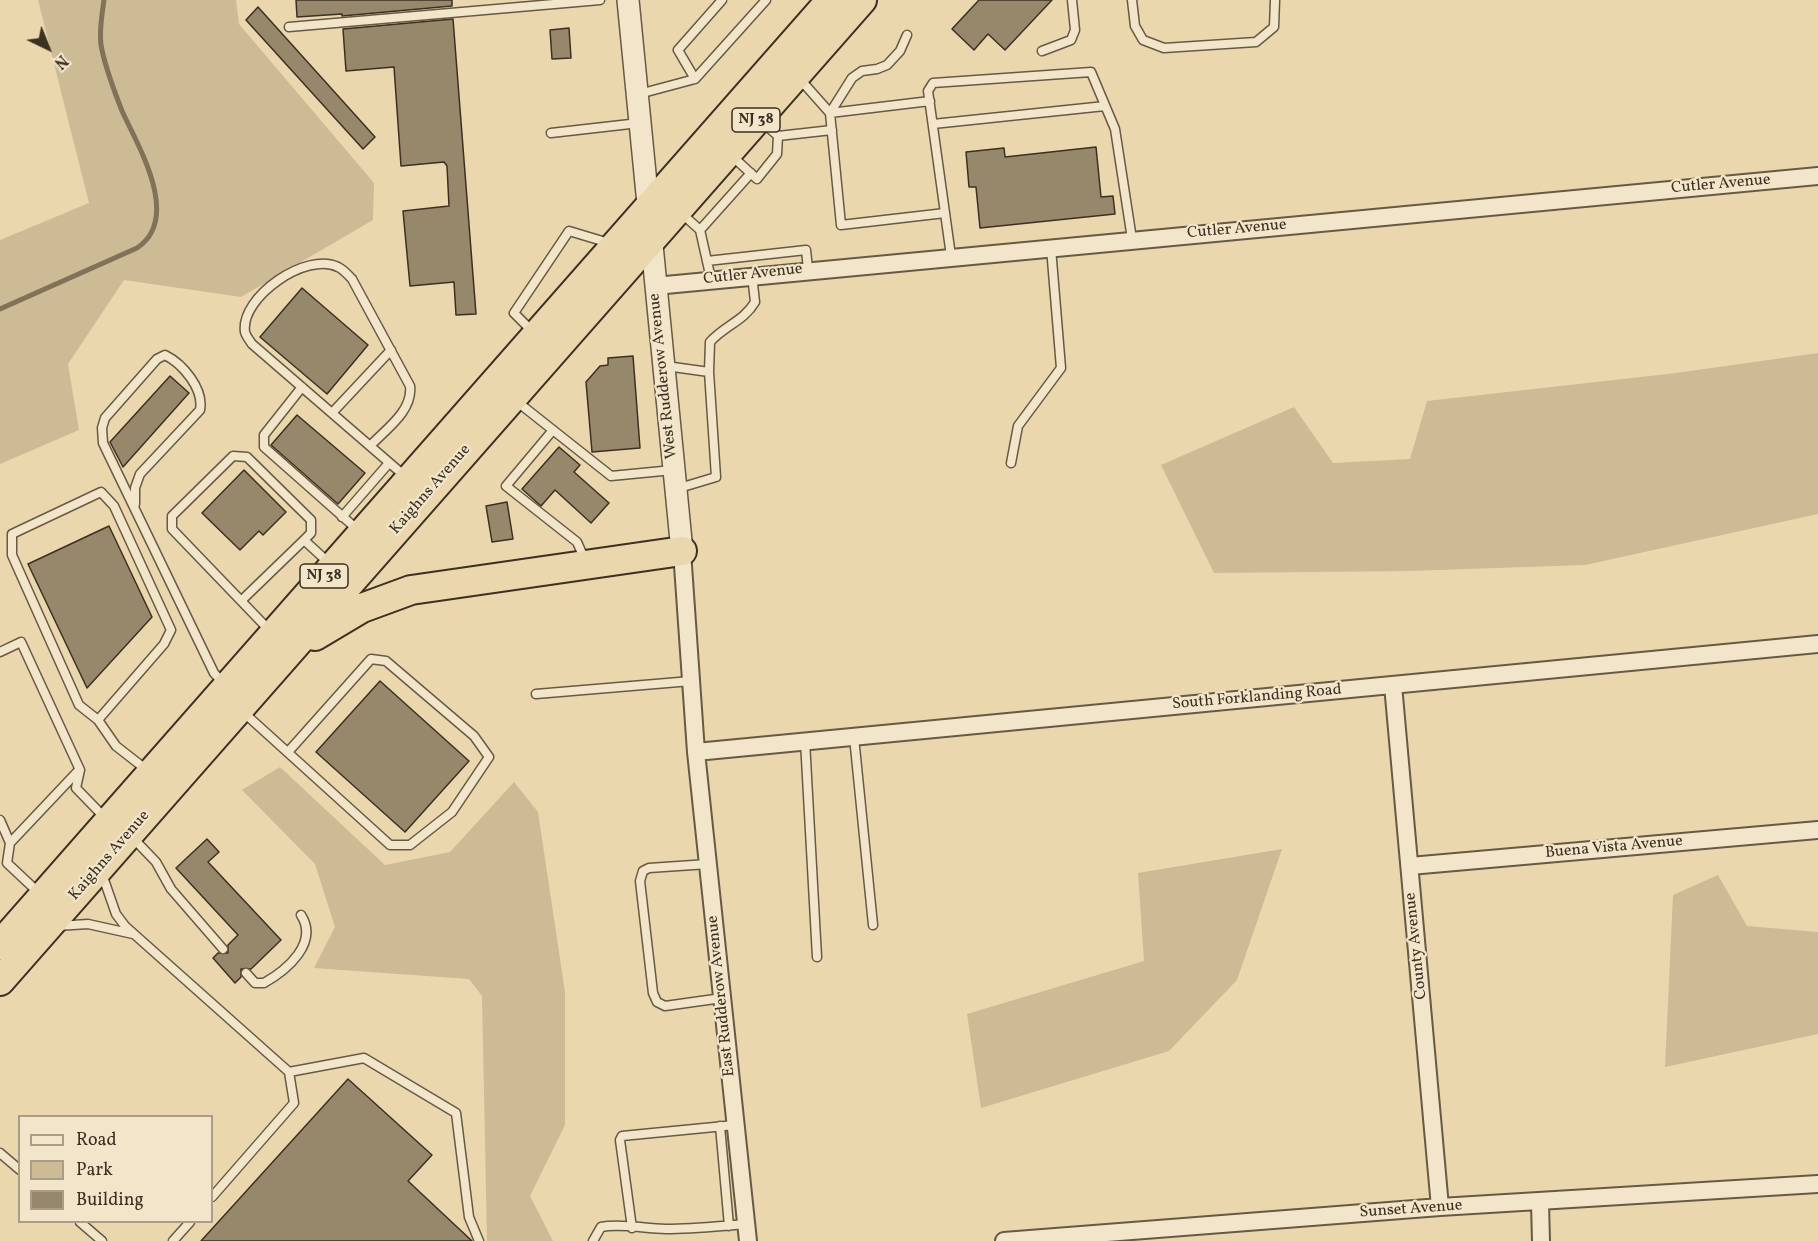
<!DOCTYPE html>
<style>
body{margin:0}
#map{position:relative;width:1818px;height:1241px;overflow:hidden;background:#ebd7ae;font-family:Vollkorn,serif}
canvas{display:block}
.legend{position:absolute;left:18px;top:1115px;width:195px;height:108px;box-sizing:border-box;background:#f2e5ca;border:2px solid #a99d87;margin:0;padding:8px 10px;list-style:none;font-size:18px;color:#3b3022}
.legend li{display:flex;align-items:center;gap:12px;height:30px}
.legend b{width:30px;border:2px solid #a99d87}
.north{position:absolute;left:18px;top:18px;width:60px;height:60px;-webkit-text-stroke:4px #f2e5ca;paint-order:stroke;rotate:137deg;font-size:16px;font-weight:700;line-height:24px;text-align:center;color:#3b3022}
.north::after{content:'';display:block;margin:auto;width:21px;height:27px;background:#3b3022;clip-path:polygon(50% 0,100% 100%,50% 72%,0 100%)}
</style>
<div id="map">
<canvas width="1818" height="1241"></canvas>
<ul class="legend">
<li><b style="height:8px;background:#f2e5ca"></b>Road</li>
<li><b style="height:16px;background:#cdbb96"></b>Park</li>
<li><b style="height:16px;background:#97876b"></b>Building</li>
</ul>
<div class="north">N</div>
</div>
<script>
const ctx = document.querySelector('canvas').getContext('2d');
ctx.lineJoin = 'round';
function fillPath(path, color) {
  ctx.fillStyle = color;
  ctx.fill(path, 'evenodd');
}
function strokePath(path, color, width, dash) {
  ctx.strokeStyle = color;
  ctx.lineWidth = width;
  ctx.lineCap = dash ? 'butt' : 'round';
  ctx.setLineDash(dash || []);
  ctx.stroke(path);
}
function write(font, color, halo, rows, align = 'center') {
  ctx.font = font + ' Vollkorn,serif';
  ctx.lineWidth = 4.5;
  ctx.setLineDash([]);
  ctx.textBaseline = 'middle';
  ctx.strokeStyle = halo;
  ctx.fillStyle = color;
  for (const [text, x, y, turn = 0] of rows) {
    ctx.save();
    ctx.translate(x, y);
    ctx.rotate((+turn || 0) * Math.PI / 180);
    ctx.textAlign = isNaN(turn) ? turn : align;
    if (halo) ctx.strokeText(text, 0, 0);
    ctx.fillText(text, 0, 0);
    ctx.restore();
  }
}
const green = new Path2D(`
 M38,0H236L239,24L374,183L373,220L241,297L124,280L68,364L79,430L0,464V240L89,203Z
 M1818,353V514L1585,565L1409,571L1214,573L1161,465L1294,407L1333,463L1410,459L1427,401L1676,373Z
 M280,767L385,865L450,852L514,782L538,812L565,992V1125L530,1196L553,1241H487L482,996L469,979L314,968L335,927L315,864L242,790Z
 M1282,849L1237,980L1169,1051L981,1108L967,1014L1144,961L1138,873Z
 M1718,875L1747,926L1818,932V1034L1665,1067L1673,895Z`);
const stream = new Path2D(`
 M0,309L137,248C182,218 138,146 122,111C114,90 105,68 101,45C99,30 102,15 104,0`);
const building = new Path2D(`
 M296,0H452V6L342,16V14L297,17Z
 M979,0H1052L1005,50L988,34L974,50L952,29Z
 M258,7L375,137L363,149L246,20Z
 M453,19L476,314L456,315L454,282L410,286L403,211L449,206L447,166L444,162L401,166L394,67L346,71L343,29Z
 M569,28L571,58L552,59L550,30Z
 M1096,147L1101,197L1113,196L1115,214L980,228L976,187H969L966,152L1004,148L1005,157Z
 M302,288L368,345L327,394L260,337Z
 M633,356L640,448L592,452L586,382L600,366L608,365V358Z
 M170,376L189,393L123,467L110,442Z
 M297,415L365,473L338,504L271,445Z
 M559,447L580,465L574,472L609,503L591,523L555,490L541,506L522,489Z
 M244,470L286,512L263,535L259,531L240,550L202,513Z
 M507,502L513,539L492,542L486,506Z
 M109,526L152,617L87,688L28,564Z
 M380,681L469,761L405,832L316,752Z
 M207,839L219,852L208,862L281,940L251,969H241V977L235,983L213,958L218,953H228V945L238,935L176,868Z
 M348,1079L432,1155L408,1181L472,1241H201Z`);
const service = new Path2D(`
 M1132,0L1135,26L1143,40L1164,48L1256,42L1274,27L1275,0
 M289,27L600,0
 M907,35L900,51L887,65L877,69L862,71L852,78L830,113L841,225L945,213
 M1042,51L1071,40L1075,30L1072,0
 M799,78L830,113L930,101
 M695,79L678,50L722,0
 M639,94L695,79L766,0
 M761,121L778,136L832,130
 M933,124L1105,106
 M551,133L639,123
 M732,156L757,179L777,154L778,136
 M680,212L700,230L711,279
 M700,230L751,173
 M951,256L928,91L933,83L1091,72L1115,129L1132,239
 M707,261L806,250L808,269
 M534,333L514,313L569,231L609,243
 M666,366L709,372L716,477L676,489
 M709,372L710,342C724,326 744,321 755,302L752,275
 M302,387L264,435V447L359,531
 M515,400L611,476L673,470
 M332,413L391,350
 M553,430L506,486L577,542L585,560
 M370,446C386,429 413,411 410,386L352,279C348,275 343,269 338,267C307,251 240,297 245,332C246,336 250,341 252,344L407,478
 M1011,463L1018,426L1061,368L1051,248
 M135,504V488L140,474L200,410C204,389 183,364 165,355L157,359L105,418L102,428L103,443L214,673L225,685
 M342,517L389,463
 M242,600L304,540
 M271,632L172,529V516L233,456L247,457L311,520V533L304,540L330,564
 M0,652L21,642L80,770L76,788L106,819
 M536,694L691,681
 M242,711L390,845H410L452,812L489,757L474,736L386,661L371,659L288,752
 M98,720L164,644L171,630L114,506L101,492L12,534V555L79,705L98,720L116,746L148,771
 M854,737L873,925
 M805,741L817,957
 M0,820L10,843L7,863L39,893
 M133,838L156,862L171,889L223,949
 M10,843L79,770
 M708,864L649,868L643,871L640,881L653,993L657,1002L665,1006L722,998
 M102,874L116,914L125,926L289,1072L294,1103L212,1197
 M57,926L88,924L133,934
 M246,973L255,983H264C287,970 319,943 301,915
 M289,1072L364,1058L456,1113L469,1217L479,1241
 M720,1126L729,1226
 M0,1153L20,1170
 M80,1222L102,1241
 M632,1228L620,1140L622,1136L735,1125
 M173,1241L190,1222
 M593,1241L601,1227C622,1223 645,1229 666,1229C693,1229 719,1226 746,1224`);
const minor = new Path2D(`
 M655,286L1818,176
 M682,551L696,752L748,1241
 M1393,685L1440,1207
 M696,752L1818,644
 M1410,866L1818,830
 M1540,1203L1541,1241
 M1004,1241L1440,1207L1818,1184`);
const tertiary = new Path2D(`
 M628,0L682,551`);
const trunk = new Path2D(`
 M315,636L362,608L411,590L682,551
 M0,945L831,0
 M0,981L862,0`);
const shields = [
 [756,120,48],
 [324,576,48]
];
const shieldNames = [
 ["NJ 38",756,120],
 ["NJ 38",324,576]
];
const streetNames = [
 ["Cutler Avenue",1721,185,-5],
 ["Cutler Avenue",1237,230,-5],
 ["Cutler Avenue",753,275,-6],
 ["West Rudderow Avenue",664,376,-96],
 ["Kaighns Avenue",431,490,-49],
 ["South Forklanding Road",1257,698,-5],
 ["Buena Vista Avenue",1614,848,-5],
 ["Kaighns Avenue",110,856,-49],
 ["County Avenue",1417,946,-96],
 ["East Rudderow Avenue",722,996,-96],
 ["Sunset Avenue",1411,1210,-4]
];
fillPath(green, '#cdbb96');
strokePath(stream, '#817259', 5);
fillPath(building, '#97876b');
strokePath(building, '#3b3022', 1.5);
strokePath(service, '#675a45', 11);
strokePath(minor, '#675a45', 20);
strokePath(tertiary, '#675a45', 24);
strokePath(trunk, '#3b3022', 32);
strokePath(service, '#f2e5ca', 8);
strokePath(minor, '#f2e5ca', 16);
strokePath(tertiary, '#f2e5ca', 21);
strokePath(trunk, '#ebd7ae', 28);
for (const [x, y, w] of shields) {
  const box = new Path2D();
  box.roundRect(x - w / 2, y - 12, w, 24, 4.5);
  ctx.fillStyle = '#f2e5ca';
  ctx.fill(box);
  strokePath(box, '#3b3022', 1.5);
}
write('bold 15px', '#3b3022', null, shieldNames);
write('16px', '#3b3022', '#f2e5ca', streetNames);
</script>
